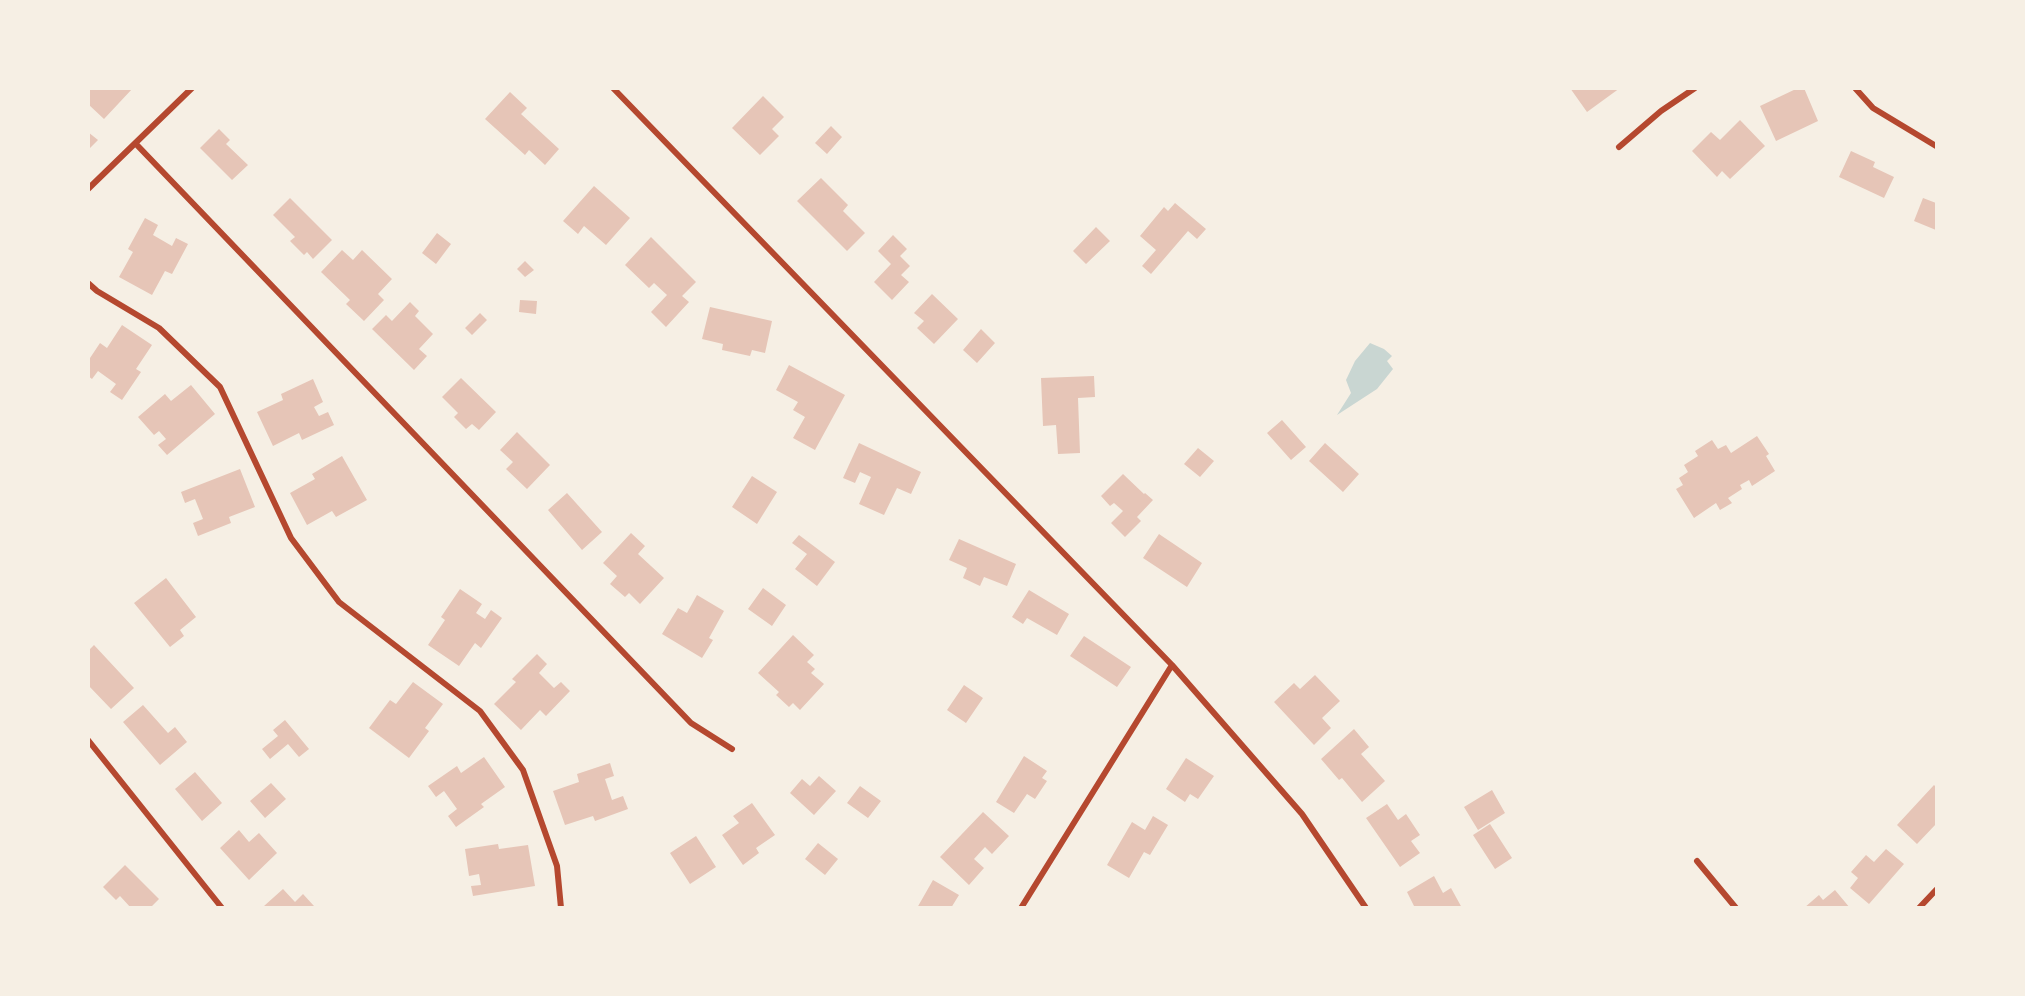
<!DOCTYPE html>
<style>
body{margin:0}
#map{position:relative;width:2025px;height:996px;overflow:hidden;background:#f6efe4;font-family:"Sofia Sans Condensed",sans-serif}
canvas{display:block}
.frame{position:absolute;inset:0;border:90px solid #f6efe4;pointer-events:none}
</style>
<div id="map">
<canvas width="2025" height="996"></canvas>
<div class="frame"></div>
</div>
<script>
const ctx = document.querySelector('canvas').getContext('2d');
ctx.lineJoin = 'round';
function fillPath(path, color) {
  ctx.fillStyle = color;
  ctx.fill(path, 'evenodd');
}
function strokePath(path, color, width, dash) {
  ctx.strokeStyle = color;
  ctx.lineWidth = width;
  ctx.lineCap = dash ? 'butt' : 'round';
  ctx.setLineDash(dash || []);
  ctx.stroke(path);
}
const water = new Path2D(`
 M1370,343L1384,349L1392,356L1387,361L1393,369L1377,389L1337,415L1351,393L1346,380L1355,361Z`);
const building = new Path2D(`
 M88,88H133L104,119L88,104Z
 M1570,88H1620L1587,112Z
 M1798,88H1804L1818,121L1776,141L1760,106Z
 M510,92L527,108L521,114L559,149L545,165L529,150L525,155L485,119Z
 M763,96L784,117L772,129L779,136L760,155L732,128Z
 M1740,120L1765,146L1730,179L1722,171L1717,177L1692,151L1711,132L1720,140Z
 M831,126L842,137L827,154L815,143Z
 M219,129L230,140L226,144L248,165L232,180L200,148Z
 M88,132L98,140L88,150Z
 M1851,151L1875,162L1873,167L1894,177L1884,198L1839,177Z
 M821,178L848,205L843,211L865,233L847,251L797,201Z
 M594,186L630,218L606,245L584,226L578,234L563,221Z
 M290,198L332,240L313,259L307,252L304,255L290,241L295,237L273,215Z
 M1923,198L1936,203V230L1914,221Z
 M1175,203L1206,229L1197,239L1188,231L1151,274L1142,266L1156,250L1140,236L1164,207L1168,211Z
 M145,218L158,225L153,235L172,246L176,238L188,244L172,274L165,271L152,295L119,277L133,252L128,249Z
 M1096,227L1110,241L1086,264L1073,251Z
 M437,233L451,244L436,264L422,253Z
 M893,235L907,249L900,256L910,266L901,275L909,282L892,300L874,282L891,264L878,251Z
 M651,237L696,282L682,296L689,302L666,327L651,312L667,295L654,283L649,288L625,265Z
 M342,250L353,260L362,250L392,279L378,294L384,300L364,321L346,304L350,300L321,272Z
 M525,261L534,270L525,277L517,269Z
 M932,294L958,319L934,344L917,328L924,321L914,313Z
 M520,300L537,301L536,314L519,312Z
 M410,302L419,311L415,316L433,334L419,349L427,356L414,370L372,329L386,315L392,321Z
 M710,307L772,321L765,353L752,350L750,356L722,350L723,344L702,339Z
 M480,313L487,320L472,335L465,328Z
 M122,325L152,345L136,369L141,372L122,400L110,392L116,384L98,371L92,379L88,376V361L100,343L107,348Z
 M981,329L995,343L977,363L963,350Z
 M789,365L845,395L815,450L793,438L805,417L793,410L798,402L776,390Z
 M1094,376L1095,397L1078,398L1080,453L1058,454L1056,425L1043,426L1041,378Z
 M461,378L496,412L479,430L472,424L466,429L454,417L458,413L442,397Z
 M313,379L323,402L314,407L319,416L328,412L334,425L302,440L299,433L273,446L257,412L283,400L281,394Z
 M191,385L215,414L167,455L158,445L166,439L159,431L154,435L138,417L165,394L171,401Z
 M1282,420L1306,447L1291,460L1267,433Z
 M517,432L550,465L527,489L506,469L513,462L500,450Z
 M1757,436L1769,454L1766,456L1775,471L1752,486L1749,480L1740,485L1742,489L1728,498L1732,503L1720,510L1716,503L1694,518L1676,489L1683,485L1679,478L1688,472L1684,465L1698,456L1695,451L1712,440L1718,449L1726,445L1731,453Z
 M859,443L921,472L911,494L897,488L884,515L859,504L871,477L860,472L855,483L843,478Z
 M1325,443L1359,474L1343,492L1309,461Z
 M1198,448L1214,461L1200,477L1184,464Z
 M342,456L367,500L336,517L332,511L307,525L290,493L315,479L312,474Z
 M240,469L255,507L229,517L231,523L198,536L193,523L203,519L195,499L185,503L181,492Z
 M1123,474L1144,494L1145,493L1153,500L1137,517L1141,521L1125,537L1111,523L1123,511L1114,503L1110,506L1101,496Z
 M752,476L777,492L757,524L732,507Z
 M567,493L602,532L582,550L548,510Z
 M631,533L645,546L638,554L664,578L640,604L629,593L625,597L610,584L617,576L603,563Z
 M1159,534L1202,563L1187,587L1143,558Z
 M799,535L835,562L817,586L795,569L807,554L792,543Z
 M959,539L1016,564L1007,586L984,577L980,586L963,578L967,568L949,560Z
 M166,578L196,617L180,630L184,636L170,647L134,603Z
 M763,588L786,605L772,626L748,609Z
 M460,589L482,604L476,613L485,619L491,610L502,618L481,648L475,643L459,666L428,645L445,620L441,617Z
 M1029,590L1069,614L1057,635L1027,618L1023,624L1012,617Z
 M697,595L724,611L709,638L713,640L702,658L662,634L678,608L687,613Z
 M793,635L814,655L807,662L815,669L811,673L824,684L800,710L793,703L789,707L776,695L779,692L758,673Z
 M1084,636L1131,667L1117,687L1070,656Z
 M94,645L134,688L111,709L88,685V651Z
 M537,654L547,664L539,673L554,688L561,682L570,691L546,716L540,710L521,730L494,704L516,682L512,679Z
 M1315,675L1340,701L1322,718L1331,728L1314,745L1274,702L1294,683L1300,689Z
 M413,682L443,704L425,728L429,731L409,758L369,728L390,700L396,704Z
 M964,685L983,698L966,723L947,710Z
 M143,705L168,733L175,727L187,742L160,765L123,722Z
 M285,720L309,749L299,757L288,744L270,759L262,749L278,736L273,730Z
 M1354,729L1369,747L1361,754L1385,781L1362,802L1342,778L1339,780L1321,759Z
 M1024,756L1047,771L1042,778L1047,781L1035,799L1027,794L1014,813L996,802Z
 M484,757L505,787L481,804L484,807L456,827L448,816L457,809L444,791L436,797L428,786L457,766L461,773Z
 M1186,758L1214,776L1198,799L1190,794L1185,802L1166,789Z
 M610,763L614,776L605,779L612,800L623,796L628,809L595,821L593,816L565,825L553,791L579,782L577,774Z
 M195,772L222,803L202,821L175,789Z
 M819,776L836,791L814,815L790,793L802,779L810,786Z
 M271,783L286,799L265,818L250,801Z
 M1934,785L1936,787V824L1917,844L1897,825Z
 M860,786L881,801L868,818L847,803Z
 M1492,790L1505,813L1478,830L1464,807Z
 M752,803L775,835L756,848L759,853L743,865L722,835L739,823L733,816Z
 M1387,804L1398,820L1406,814L1420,835L1411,841L1420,853L1400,867L1366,818Z
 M983,812L1009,836L992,854L985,847L974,859L984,868L969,885L940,857Z
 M1153,816L1168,825L1150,855L1144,852L1129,878L1107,865L1132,822L1145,830Z
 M1490,824L1512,858L1495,869L1473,835Z
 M239,830L249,842L259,833L277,853L249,880L220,848Z
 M696,836L716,867L690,884L670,853Z
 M818,843L838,859L825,875L805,859Z
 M498,844L499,849L528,845L535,886L473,896L471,886L481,885L479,874L469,876L465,849Z
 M1886,849L1904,864L1869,904L1850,888L1858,878L1851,872L1866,855L1874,862Z
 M125,865L159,899L150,908H131L120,896L116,900L103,887Z
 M1434,876L1443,893L1451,888L1462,908H1415L1407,892Z
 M933,880L959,895L951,908H917Z
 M283,889L295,902L303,894L314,906L265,908L264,906Z
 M1835,890L1850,908H1804L1819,895L1823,900Z`);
const minor = new Path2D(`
 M613,88L1172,665L1302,814L1366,908
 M1855,88L1873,108L1936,146
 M136,144L691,723L732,749
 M1619,147L1661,111L1695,88
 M88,189L192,88
 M88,283L97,291L159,328L220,387L291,538L339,602L480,711L523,770L557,866L561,908
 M88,740L222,908
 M1697,861L1736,908
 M1021,908L1172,665
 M1919,908L1936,890`);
fillPath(water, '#c9d6d2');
fillPath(building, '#e6c5b7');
strokePath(minor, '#b5482f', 6);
</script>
